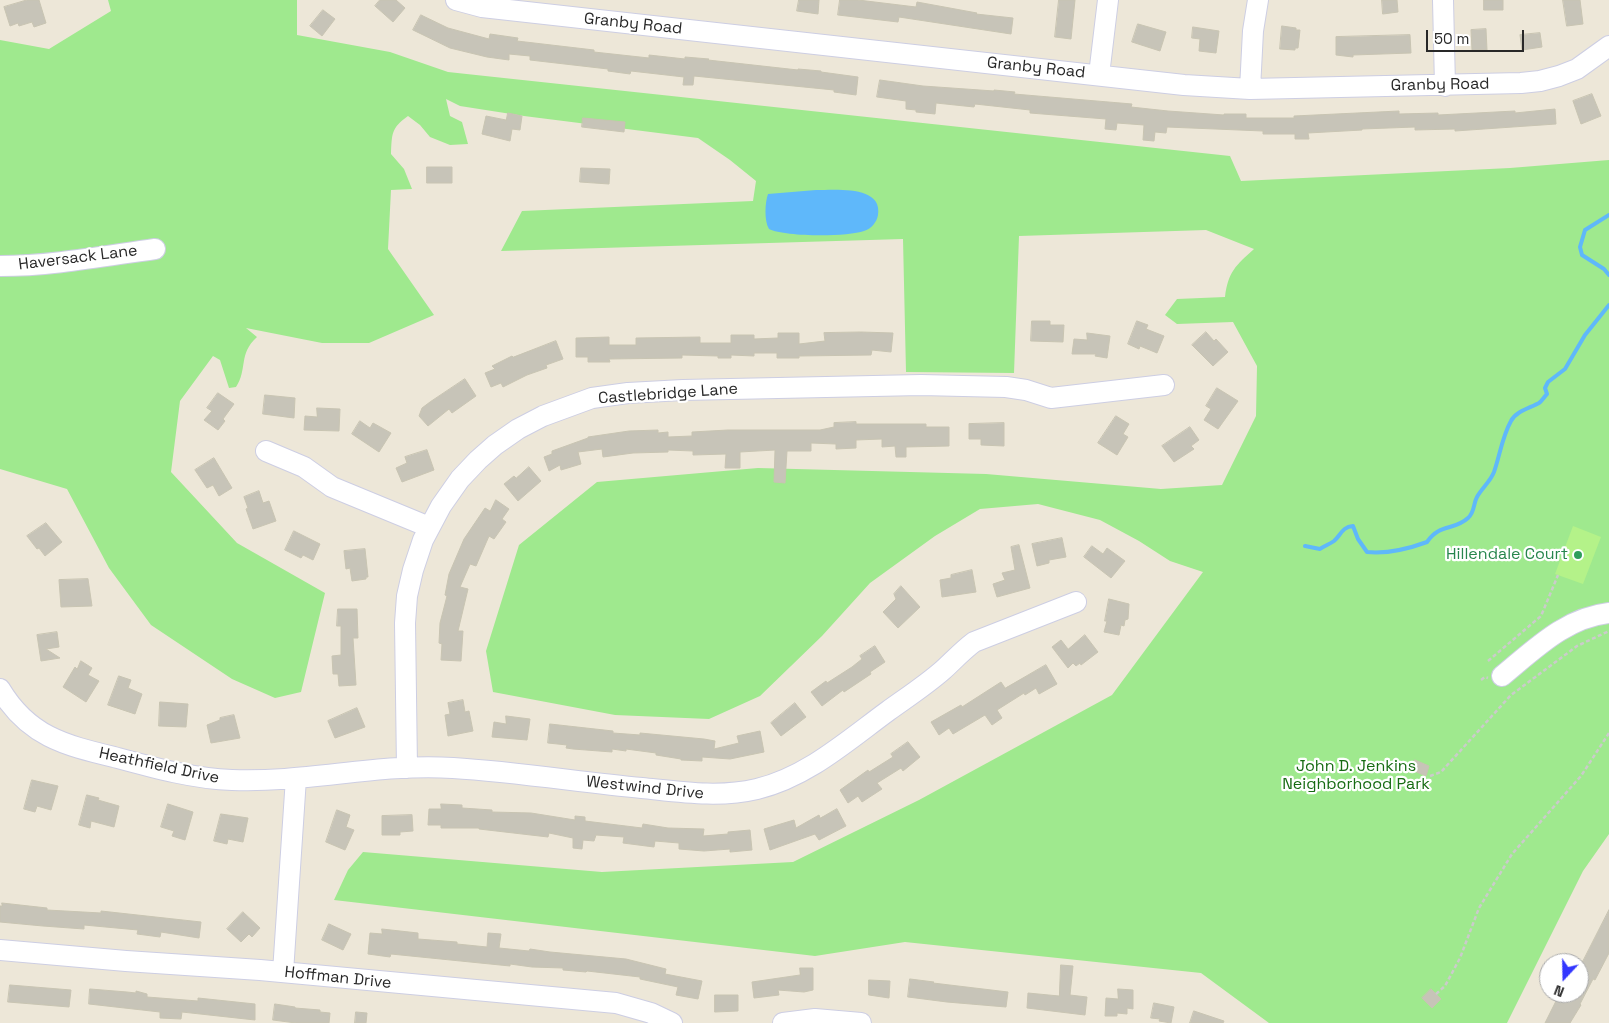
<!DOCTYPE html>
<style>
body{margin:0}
#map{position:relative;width:1609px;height:1023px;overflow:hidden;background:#ede7d8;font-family:"Space Grotesk",sans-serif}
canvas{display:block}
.north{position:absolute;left:1539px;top:953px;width:50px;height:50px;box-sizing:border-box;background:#fff;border:1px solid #a9a9a9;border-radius:50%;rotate:201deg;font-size:14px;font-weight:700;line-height:20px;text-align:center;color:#282828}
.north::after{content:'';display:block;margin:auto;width:18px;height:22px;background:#3337ff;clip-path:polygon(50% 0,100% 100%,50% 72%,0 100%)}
.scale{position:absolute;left:1426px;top:30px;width:98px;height:22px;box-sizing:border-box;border:2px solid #282828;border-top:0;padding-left:6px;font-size:15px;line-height:18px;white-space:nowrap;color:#282828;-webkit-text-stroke:4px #fff;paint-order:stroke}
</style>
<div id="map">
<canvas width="1609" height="1023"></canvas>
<div class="north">N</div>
<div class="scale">50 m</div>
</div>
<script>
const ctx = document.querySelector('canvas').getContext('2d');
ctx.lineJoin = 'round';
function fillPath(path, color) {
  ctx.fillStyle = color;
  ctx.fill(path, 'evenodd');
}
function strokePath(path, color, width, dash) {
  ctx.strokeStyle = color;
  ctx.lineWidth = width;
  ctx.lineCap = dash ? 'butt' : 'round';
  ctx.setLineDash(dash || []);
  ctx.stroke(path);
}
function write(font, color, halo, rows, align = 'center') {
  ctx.font = font + ' "Space Grotesk",sans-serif';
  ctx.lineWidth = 4.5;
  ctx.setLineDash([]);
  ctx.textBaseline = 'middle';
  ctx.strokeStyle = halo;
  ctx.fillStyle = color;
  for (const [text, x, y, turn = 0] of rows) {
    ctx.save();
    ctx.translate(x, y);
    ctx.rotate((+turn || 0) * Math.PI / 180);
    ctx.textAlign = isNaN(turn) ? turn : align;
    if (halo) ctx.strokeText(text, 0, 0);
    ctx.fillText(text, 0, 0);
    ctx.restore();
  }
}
const green = new Path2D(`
 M108,0H297V35L390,52L448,72L1230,156L1241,181L1510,168L1609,160V834L1583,871L1507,1023H1269L1201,973L905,942L815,956L334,900L348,870L363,852L602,872L793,862L919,800L1112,695L1203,572L1170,561L1139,541L1100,520L1038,504L980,509L935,536L870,583L822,636L760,696L709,719L615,715L493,692L486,651L519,545L597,482L758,468L986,474L1161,489L1222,485L1256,416L1257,366L1233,322L1177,324L1165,315L1177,299L1225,297C1228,272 1236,265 1254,249L1206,230L1019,236L1014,373L906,372L903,239L501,251L522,211L753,201L756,181L730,160L698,138L524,116L460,106L446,99L450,116L462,122L468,144L450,145L430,137L420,125L408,116C391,128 392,134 391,154L404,169L412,189L391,190L388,249L434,315L369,343H322L246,328L257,337C238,354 248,369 236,387L229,388L220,360L213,356L180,401L171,472L237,543L325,593L301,692L275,698L232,679L151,625L109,568L67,489L0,469V40L49,49L111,11Z`);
const pitch = new Path2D(`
 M1573,526L1601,537L1583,584L1555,574Z`);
const water = new Path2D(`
 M816,190C835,190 883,185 878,215C877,222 871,229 864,231C847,237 785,237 769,229C764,221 765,202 768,194Z`);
const stream = new Path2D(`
 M1609,215L1585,230L1580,247L1582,255L1604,269L1609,275
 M1305,546L1320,549C1324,546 1330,544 1334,541C1341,535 1342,527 1353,526L1358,539L1367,552C1388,554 1408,549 1427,542C1440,523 1454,531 1468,518C1475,512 1473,504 1477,497C1482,488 1490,482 1494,472C1500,455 1502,437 1511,421C1516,411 1530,408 1539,403C1542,401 1544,397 1547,394L1545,388L1548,382L1565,369L1585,335L1609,305`);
const building = new Path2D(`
 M27,0H39L46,23L34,27L32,22L19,26L18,23L10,26L4,7Z
 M380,0H396L405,8L393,22L375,6Z
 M799,0H819L818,14L797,11Z
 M840,0H858L916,7L917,2L977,13L976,14L1013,18L1011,34L899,17L898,22L838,15Z
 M1059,0H1075L1071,39L1055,37Z
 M1382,0H1397L1398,12L1383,14Z
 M1484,0H1503V10H1484Z
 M1563,0H1580L1583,24L1567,26Z
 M323,10L335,19L322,36L310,26Z
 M421,15L448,28L489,39L490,34L518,38L517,41L594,50V52L649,58V55L685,59V57L709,59L708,60L798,70V69L821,71V72L858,77L856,95L834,92V90L694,76L693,85H683L684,77L631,71L630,74L608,71V69L530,60V56L509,54V60L487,57L450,48L413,30Z
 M1138,24L1166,32L1160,51L1132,42Z
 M1282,26L1296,28V30H1300L1298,48H1295V50L1280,49Z
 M1193,27L1219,31L1216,53L1199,51L1200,39L1192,38Z
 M1486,29L1487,50H1472L1471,30Z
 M1540,33L1542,47L1522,50L1520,35Z
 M1410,35L1411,53L1353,55V57L1336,55V37Z
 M880,80L923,86L994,91V90L1015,92L1014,94L1132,104L1131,107L1168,111L1224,115V114H1246V118H1294V116L1399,111V114L1438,113V115L1515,111V113L1555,109L1556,124L1455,131V129L1415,130V127L1362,129V130L1308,133L1309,139H1295V134H1263V131L1167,127L1166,133L1155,132L1154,141L1143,140L1144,125L1117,123L1116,130L1105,129L1106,119L1030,113V110L975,104L974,107L936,103L935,114L916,112V110L906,109V101L877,97Z
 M1592,94L1601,116L1581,124L1573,101Z
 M508,113L522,116L520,130L512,129L510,141L482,134L486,116L506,120Z
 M583,118L625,122L624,132L582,127Z
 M427,167H452V183H427Z
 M581,168L610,169L609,184L580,182Z
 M1032,321H1050V325H1064L1063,342L1031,341Z
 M1137,321L1148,325L1146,329L1164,336L1157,353L1140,346L1139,349L1128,344Z
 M861,332L893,333L891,352L872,350L871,355L799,356V358H777V353H754V356L731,355V358H718V356L682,355V358L609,359L610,362H588V357H576V338L609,337V345H636V338L700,337V343H731V335H754V339L778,338V333H799V344L825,341L824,333Z
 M1206,332L1214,341L1216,339L1228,352L1213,366L1192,345Z
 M1087,333L1110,336L1107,358L1095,356L1096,354H1072L1074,339L1087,340Z
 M556,341L563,359L546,365L547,368L527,375L503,387L501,383L491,387L485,373L495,369L492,366L512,356L513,357Z
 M465,379L476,396L452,413L449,409L428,426L419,416L422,408L430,402Z
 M1217,388L1238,401L1218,429L1204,420L1211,409L1206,406Z
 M218,393L234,404L223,419L225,421L218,430L204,420L212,411L207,408Z
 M265,395L295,398L294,418L263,414Z
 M317,408L340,409L339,431L304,430L305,416L317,417Z
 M1116,416L1129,424L1123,434L1128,437L1117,455L1098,443Z
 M360,421L370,428L373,423L391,433L379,452L352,434Z
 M856,422V424H926V427H949V446L906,447V457H896L895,446L882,447V439L856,440V448L836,449V444L811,443V451H787L785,483L774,482L775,450L740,452V468H725L726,454L693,455V451L668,450V452L633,453L603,457L602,449L578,452L581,464L561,470L560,465L549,471L544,457L552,454V451L588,438V437L629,431L658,430V433L668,432V437L692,436V432L728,430H820L834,427V423Z
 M1004,423V446L981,445V439H969V424Z
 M1190,427L1199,440L1191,446L1194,449L1174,462L1162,446Z
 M427,450L434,470L402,482L396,468L407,463L405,457Z
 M214,458L232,488L219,496L213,485L207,488L195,470Z
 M529,467L541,481L518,501L504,484L514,476L516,478Z
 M259,491L263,503L269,501L276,521L253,529L246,509L248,508L244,497Z
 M496,500L509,509L502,519L506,522L494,539L489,536L476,566L470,564L460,587L468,589L458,631H463L461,661L441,660L442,644L439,643L440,623L447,596L445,595L449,574L464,539L485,508L490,511Z
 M46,523L62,542L45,556L39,548L37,549L27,536Z
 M294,531L320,544L313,560L303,555L301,558L285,550Z
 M1062,538L1066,557L1049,560V563L1037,566L1032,544Z
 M1019,545L1030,588L997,597L993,584L1005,580L1002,573L1015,570L1011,547Z
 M1092,546L1103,554L1107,548L1125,561L1111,578L1084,557Z
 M365,549L368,577H366V579L352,581L350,568L346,569L344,551Z
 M972,570L976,592L942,597L940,580L951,578V575Z
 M88,579L92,606L61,607L59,580Z
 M901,586L920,607L898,628L883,612L896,599L894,594Z
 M1109,599L1129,604L1128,619L1125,620L1124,626L1121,625L1119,635L1104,632L1107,621H1105Z
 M338,609H357L358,638H353L356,685L339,686L338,674H333L332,656L341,655V626H337Z
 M57,632L59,647L46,649L60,658L41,661L37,635Z
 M1085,635L1098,652L1081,665L1080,663L1076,666L1073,663L1068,668L1052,647L1061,640L1068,649Z
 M875,646L885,662L870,672L871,674L844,692L843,690L822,706L811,692L826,681L827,683L852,667L862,659L860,656Z
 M81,661L92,668L88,675L99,681L86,702L63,687L75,667L77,669Z
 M1046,665L1057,684L1039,694L1036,688L1025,695L1024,693L997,710L1002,718L992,725L985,715L953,734L949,728L939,735L931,722L961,705L962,707L1001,682L1005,688Z
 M119,676L131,680L128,688L142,694L135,714L108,705Z
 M463,700L465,712L469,711L473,731L448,736L445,715L450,714L448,703Z
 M160,702L188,704L186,727L159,726Z
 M795,703L806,717L781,736L771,723Z
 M357,708L365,727L335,738L328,721Z
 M234,715L240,738L211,743L207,725L220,720V718Z
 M506,716L530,719L527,740L492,737L494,722L506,724Z
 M550,724L613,731V733L640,735V733L704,739L715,741L714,749L739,743L737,736L760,731L764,752L730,759L702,757V761L681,760V759L656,755V753L626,749V751L612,749V752L573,749L566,748L567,745L548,743Z
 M908,742L920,757L903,771L901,768L877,783L882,789L862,802L858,796L848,803L840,790L868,770L869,772L893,757L891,754Z
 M1415,760L1429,766L1426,776L1412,770Z
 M32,780L58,786L51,810L37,806L35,812L24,809Z
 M87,795L99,798L98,800L119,806L114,827L91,821L90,828L79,825Z
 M168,804L193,812L185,840L172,836L174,831L161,827Z
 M441,804L462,805V808L492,810V812L531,813L575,820V816L585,817V821L642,828L643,824L668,828L704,829L703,836L728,834V832L750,830L752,850L730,852V849L704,851L679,849V843L655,841L654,847L623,843L624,837L596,835L594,841L583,840L582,849L573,848V838L549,833L548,837L479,829V828H441V825H428L429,809H441Z
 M837,809L846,826L819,840L815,834L770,850L764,829L794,820L796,828L819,815L820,818Z
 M337,810L350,815L346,827L354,830L345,850L326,842Z
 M221,814L248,818L243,842L228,839L227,844L214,841Z
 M412,815L413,831L400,832V835H382V816Z
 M2,903L47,908V910L101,913V911L201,922L199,938L161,932L160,937L137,934L138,930L84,925V929L43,926L0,922V906H2Z
 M1609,910V953L1595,980L1593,979L1580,1004L1581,1005L1570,1023H1545L1560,993H1579V969Z
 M243,912L260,928L252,937L249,934L241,942L227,929Z
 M329,924L351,934L343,950L322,940Z
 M382,929L418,933V939L457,942V944L487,947L488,933L501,934L499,948L529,951L530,949L550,952L626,959L666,969L665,974L702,981L698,999L676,995L678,987L640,979V977L587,971L586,972L563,970V968L532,967L510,964V966L391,954L390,957L368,954L370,933L382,934Z
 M1061,965L1073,966L1070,995L1087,997L1085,1015L1027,1008L1028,993L1059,996Z
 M800,968H813V990L804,992L778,990L779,995L754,998L752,982L800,975Z
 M910,979L934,982L933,983L1008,992L1006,1007L947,1002L908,997Z
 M869,980L890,981L889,998L869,995Z
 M10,985L71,990L69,1007L8,1002Z
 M90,989L127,992L136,993V991L147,994V997L198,1001V998L255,1004V1020L182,1012L181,1019L160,1018V1012L89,1004Z
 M1118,989L1133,990V1009L1127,1008V1014L1117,1013V1016H1105L1106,998L1118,999Z
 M1431,989L1441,999L1432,1008L1422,998Z
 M715,995H738V1011L715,1012Z
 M1154,1003L1174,1007L1171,1023L1159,1021L1160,1019L1151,1018Z
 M275,1004L295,1007V1008L320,1010V1012L330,1013L329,1023H296L273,1020Z
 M1194,1011L1224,1021L1223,1023H1190Z
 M356,1012L367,1013L366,1023H355Z`);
const path = new Path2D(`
 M1488,661L1541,616L1558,575
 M1481,680L1485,677L1488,678
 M1430,776L1441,772L1511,695L1577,646L1609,631
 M1436,994L1445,986L1451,975L1460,958L1479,908L1512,854L1581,776L1609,733`);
const minor = new Path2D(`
 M456,0L482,7L1184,85L1250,89L1521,83L1540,81L1559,76L1577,69L1609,46
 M1443,0L1445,86
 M1099,75L1108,0
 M1250,89L1253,31L1258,0
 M0,266C52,266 104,256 155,249
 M266,451L304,467L332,487L429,527
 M1502,676C1535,649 1565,618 1609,613
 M0,689C28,736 64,745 114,757C151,767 194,779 232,780C306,783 379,763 453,768C517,772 579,782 642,788C681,792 719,798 757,789C807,777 847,741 888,711C906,698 926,685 943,670C953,661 962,651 974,642L1076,602
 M407,768L405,623L407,596L413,570L423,540L441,506L460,479L478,460L495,445L518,429L543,416L592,398L628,393L683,390L921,385L1006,387L1026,390L1051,398L1164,385
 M0,950L126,961L260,970L616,1003L651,1013L672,1023
 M283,972L296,778
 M783,1023L815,1019L861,1023`);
const markers = [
 [1578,555,5,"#2e9e5b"]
];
const streetNames = [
 ["Granby Road",633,24,6],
 ["Granby Road",1036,68,6],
 ["Granby Road",1440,85,-1],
 ["Haversack Lane",78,258,-7],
 ["Castlebridge Lane",668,394,-4],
 ["Heathfield Drive",159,766,12],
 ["Westwind Drive",645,788,6],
 ["Hoffman Drive",338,978,6]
];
const leisureNames = [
 ["Hillendale Court",1568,555]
];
const parkNames = [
 ["John D. Jenkins",1356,767],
 ["Neighborhood Park",1356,785]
];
fillPath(green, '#9fe98e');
fillPath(pitch, '#b4f289');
fillPath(water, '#5fb8fa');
strokePath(stream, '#5fb8fa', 4);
fillPath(building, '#c7c4b8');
strokePath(building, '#c8c4b2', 1);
strokePath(minor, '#cdcee3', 22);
strokePath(path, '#cbcbcb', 2.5, [4, 2.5]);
strokePath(minor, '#fff', 20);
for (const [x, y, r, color] of markers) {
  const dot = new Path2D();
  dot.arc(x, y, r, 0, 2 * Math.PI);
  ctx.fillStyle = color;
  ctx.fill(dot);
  strokePath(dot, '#fff', 2);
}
write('16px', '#282828', '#fff', streetNames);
write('16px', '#27864d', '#fff', leisureNames, 'right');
write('16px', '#166b12', '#fff', parkNames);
</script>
